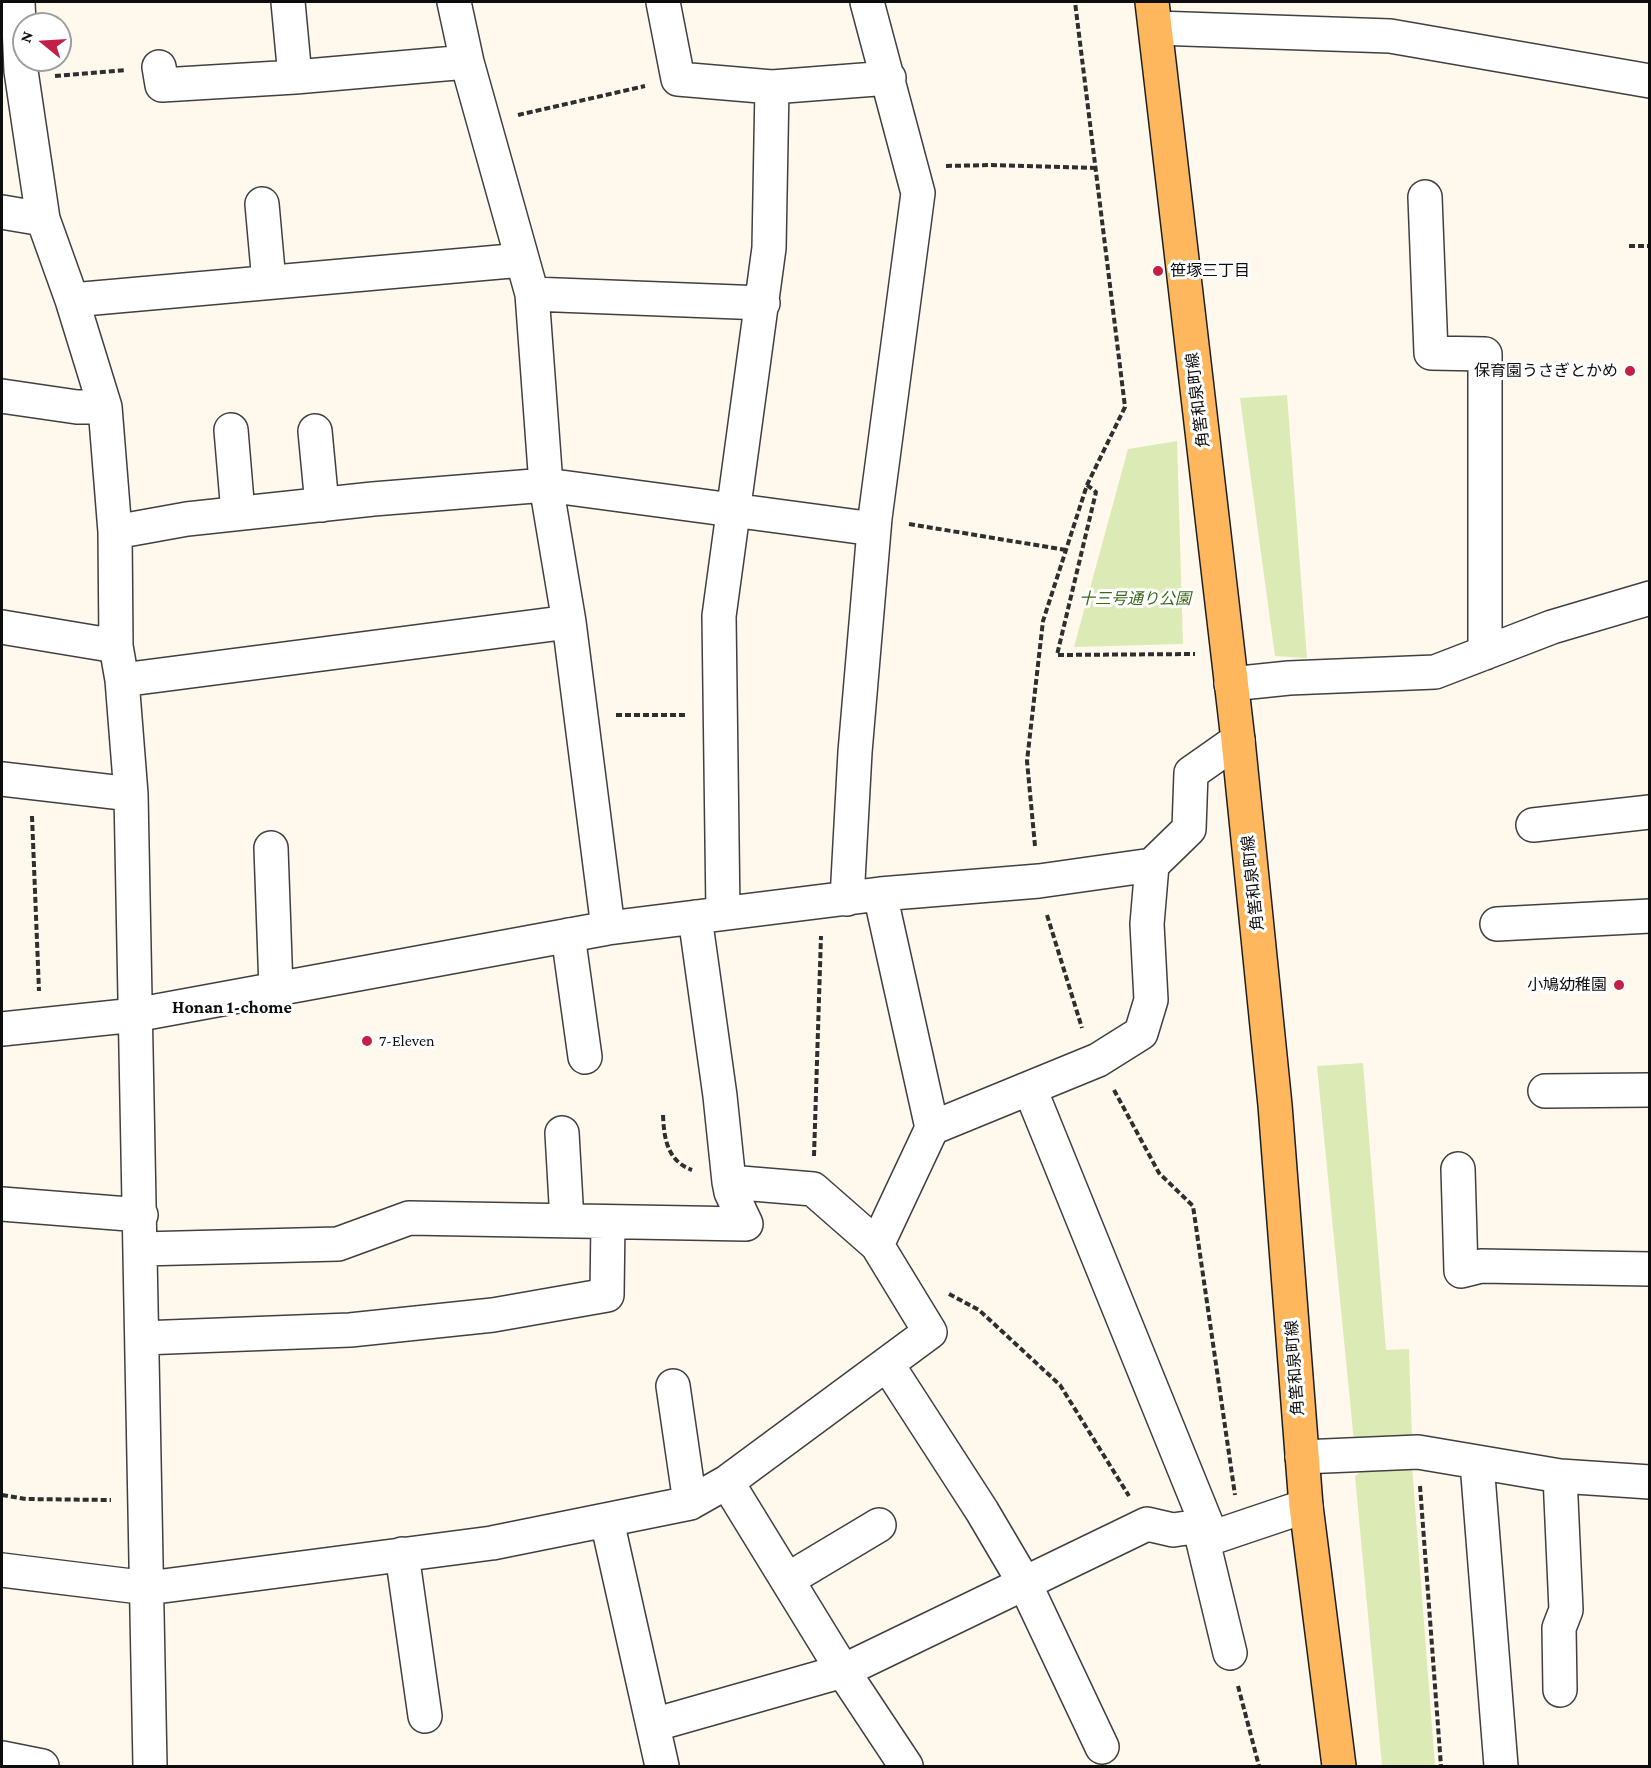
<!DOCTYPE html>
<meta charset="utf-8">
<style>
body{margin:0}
#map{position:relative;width:1651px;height:1768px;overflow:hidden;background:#fff8ed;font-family:"Crimson Pro",serif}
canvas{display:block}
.frame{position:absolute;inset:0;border:3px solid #0d0d0d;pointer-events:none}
.north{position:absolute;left:12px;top:12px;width:60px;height:60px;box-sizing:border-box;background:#fff;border:2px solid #9e9e9e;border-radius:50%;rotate:288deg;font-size:16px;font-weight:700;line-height:24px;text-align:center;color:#0d0d0d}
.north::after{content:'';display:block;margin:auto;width:21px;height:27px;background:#c31f47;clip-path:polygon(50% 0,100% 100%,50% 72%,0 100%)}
</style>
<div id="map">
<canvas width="1651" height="1768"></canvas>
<div class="frame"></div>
<div class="north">N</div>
</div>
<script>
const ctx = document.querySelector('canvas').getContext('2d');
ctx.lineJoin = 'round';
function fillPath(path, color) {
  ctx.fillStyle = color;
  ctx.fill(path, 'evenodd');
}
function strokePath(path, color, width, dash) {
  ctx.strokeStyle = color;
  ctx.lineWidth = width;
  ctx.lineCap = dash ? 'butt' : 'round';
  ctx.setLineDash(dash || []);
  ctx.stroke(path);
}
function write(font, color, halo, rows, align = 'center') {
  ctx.font = font + ' "Crimson Pro","Noto Sans JP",serif';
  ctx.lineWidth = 6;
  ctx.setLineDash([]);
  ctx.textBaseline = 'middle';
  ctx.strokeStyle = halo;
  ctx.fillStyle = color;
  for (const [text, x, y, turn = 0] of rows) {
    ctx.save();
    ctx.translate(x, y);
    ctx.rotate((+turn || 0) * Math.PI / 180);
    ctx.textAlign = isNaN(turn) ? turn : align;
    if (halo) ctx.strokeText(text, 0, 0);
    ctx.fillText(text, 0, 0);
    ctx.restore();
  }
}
const green = new Path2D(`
 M1287,395L1307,658L1275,656L1240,398Z
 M1177,441L1183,644L1074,647L1128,449Z
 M1363,1063L1386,1350L1409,1349L1412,1439L1354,1442L1317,1066Z
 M1371,1465L1412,1466L1435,1766H1382L1355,1476Z`);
const path = new Path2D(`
 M55,76L126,70
 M518,115L645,86
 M946,166L991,165L1095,168
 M1629,246H1650
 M1087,485L1096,492L1057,655L1195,654
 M909,524L1066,550
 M616,715H687
 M32,816L39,991
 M1035,846L1027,761L1043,621L1087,485L1125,407L1075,2
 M1047,915L1082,1028
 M1114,1090L1159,1173L1193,1206L1235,1495
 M663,1115C664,1138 667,1161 692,1170
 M814,1156L821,936
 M949,1294L979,1310L1060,1385L1129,1496
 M1420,1486L1441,1766
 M2,1495L26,1499L111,1500
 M1238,1686L1259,1766`);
const minor = new Path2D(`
 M18,2L21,71L43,219L72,300L105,407L115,532L116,646L122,680L131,794L150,1766
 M288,2L295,77
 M454,2L467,62L532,294L546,485L569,622L608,928
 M663,2L678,79L772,87L889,78
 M1156,28L1390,36L1650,81
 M159,67L162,85L295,77L467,62
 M1425,197L1431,353L1485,354V653
 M262,204L269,282
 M2,212L43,219
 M532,294L763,303
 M72,300L522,260
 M2,396L77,407H105
 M231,430L238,513
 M315,431L322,505
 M115,532L187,519L373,499L546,485L874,529
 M2,627L116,646
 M122,680L569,622
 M1231,684L1289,678L1435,672L1552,627L1650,598
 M2,779L131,794
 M1533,825L1650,812
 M271,848L276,989
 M880,894L932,1128
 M847,899L855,752L875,518L918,193L867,2
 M723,913L719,616L769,248L772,87
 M1497,924L1650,916
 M568,935L585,1057
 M2,1029L135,1015L608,928L880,894L1039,881L1152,865L1189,829L1191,773L1238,740
 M1030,1089L1207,1525
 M1545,1091L1650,1090
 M562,1133L567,1221
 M1458,1169L1461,1271L1481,1266L1650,1269
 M2,1204L141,1215
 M877,1245L932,1128L1098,1060L1141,1033L1151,1000L1147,924L1152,865
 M141,1249L338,1244L409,1218L746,1224L731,1192L729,1182L720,1096L695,917
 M142,1338L350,1330L493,1315L607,1295L608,1222
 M887,1364L982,1511L1025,1584L1102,1747
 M673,1386L690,1503
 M1302,1457L1418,1452L1560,1476L1650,1482
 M1477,1463L1501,1766
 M1560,1476L1566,1610L1559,1628L1560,1690
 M727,1482L843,1671L906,1766
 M607,1521L662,1766
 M1199,1525L1230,1653
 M402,1554L425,1716
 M2,1570L148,1588L492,1543L690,1503L727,1482L930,1332L877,1245L813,1189L729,1182
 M787,1580L879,1525
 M653,1725L843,1671L1147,1524L1173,1530L1207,1525L1217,1536L1306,1506
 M2,1758L42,1766`);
const major = new Path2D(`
 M1152,2L1238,740L1275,1105L1306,1506L1339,1766`);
const markers = [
 [1158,271,6,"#c31f47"],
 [1630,371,6,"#c31f47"],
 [1619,985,6,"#c31f47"],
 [367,1041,6,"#c31f47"]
];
const poiNames = [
 ["笹塚三丁目",1170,271],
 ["保育園うさぎとかめ",1618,371,"right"],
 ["小鳩幼稚園",1607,985,"right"],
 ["7-Eleven",379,1041]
];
const streetNames = [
 ["角筈和泉町線",1198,400,-97],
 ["角筈和泉町線",1253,883,-96],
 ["角筈和泉町線",1295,1368,-94]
];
const parkNames = [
 ["十三号通り公園",1135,599]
];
const neighbourhoodNames = [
 ["Honan 1-chome",232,1007]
];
fillPath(green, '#dcebb5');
strokePath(minor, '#404040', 36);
strokePath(major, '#1e1e1e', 36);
strokePath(path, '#2f2f2f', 4, [6, 3]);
strokePath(minor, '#fff', 33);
strokePath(major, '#feb75d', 33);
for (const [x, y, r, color] of markers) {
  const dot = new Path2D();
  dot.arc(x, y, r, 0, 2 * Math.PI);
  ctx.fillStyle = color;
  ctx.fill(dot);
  strokePath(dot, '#fff', 2);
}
write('16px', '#0d0d0d', '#fff', poiNames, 'left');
write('16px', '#0d0d0d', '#fff', streetNames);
write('italic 16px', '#39671a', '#fff', parkNames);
write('bold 18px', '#0d0d0d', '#fff', neighbourhoodNames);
</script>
